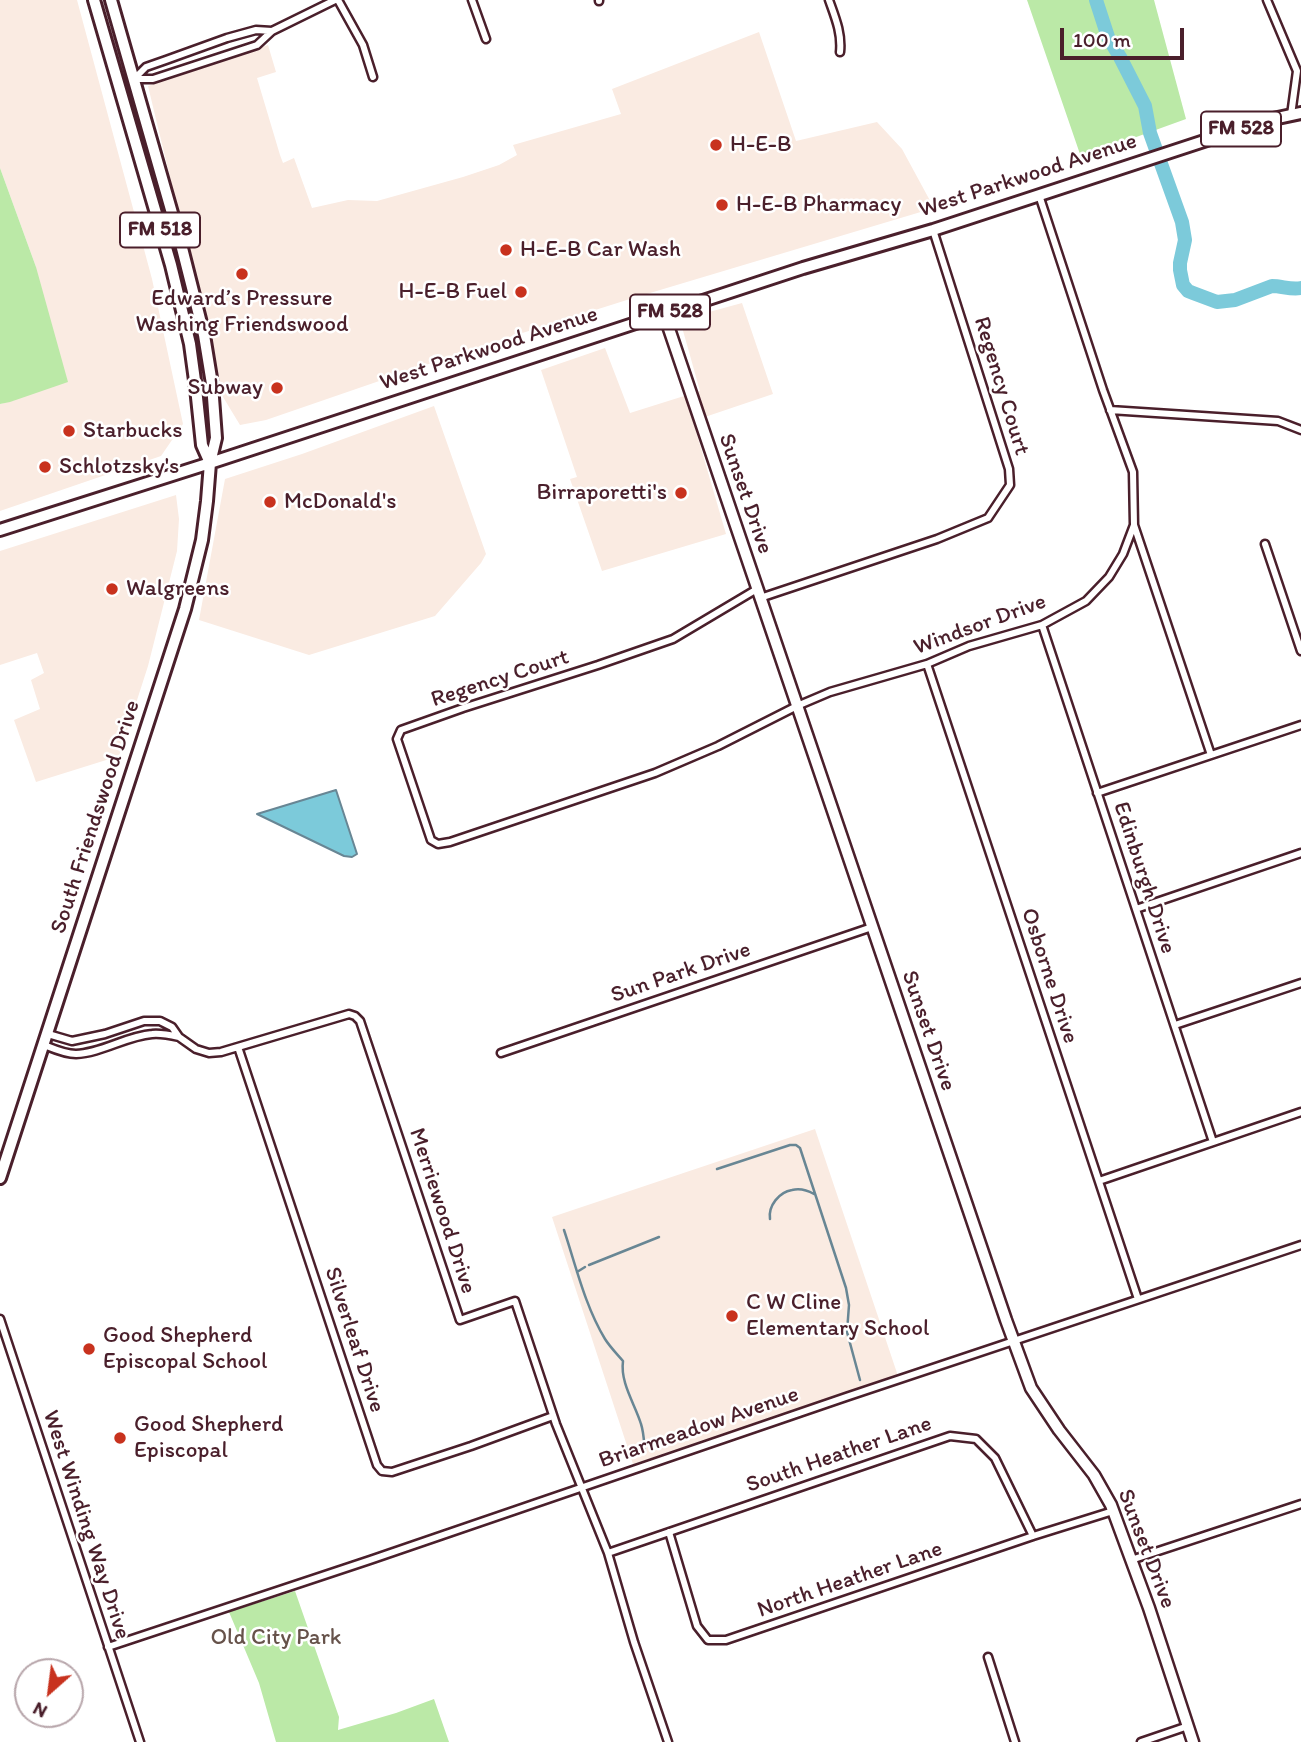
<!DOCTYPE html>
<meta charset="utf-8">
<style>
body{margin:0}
#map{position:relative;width:1301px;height:1742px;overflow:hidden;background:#fff;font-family:Itim,sans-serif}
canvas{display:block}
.north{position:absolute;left:14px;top:1658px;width:70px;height:70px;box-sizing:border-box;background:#fff;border:2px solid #b7a5aa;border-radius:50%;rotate:208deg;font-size:19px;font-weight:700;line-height:28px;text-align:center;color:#4a1f2b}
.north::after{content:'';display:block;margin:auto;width:24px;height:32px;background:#c8321e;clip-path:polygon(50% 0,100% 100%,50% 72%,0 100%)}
.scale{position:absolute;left:1060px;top:28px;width:124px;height:32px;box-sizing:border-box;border:4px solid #4a1f2b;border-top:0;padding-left:9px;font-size:21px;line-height:24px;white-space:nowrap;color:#4a1f2b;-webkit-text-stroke:5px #fff;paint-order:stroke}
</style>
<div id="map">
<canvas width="1301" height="1742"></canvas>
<div class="north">N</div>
<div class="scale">100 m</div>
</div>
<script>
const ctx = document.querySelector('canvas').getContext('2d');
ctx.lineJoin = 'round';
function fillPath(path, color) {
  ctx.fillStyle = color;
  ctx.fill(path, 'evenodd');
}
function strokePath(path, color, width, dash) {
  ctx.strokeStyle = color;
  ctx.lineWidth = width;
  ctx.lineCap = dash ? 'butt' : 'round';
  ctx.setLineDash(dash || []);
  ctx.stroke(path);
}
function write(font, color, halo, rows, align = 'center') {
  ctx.font = font + ' Itim,sans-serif';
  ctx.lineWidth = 5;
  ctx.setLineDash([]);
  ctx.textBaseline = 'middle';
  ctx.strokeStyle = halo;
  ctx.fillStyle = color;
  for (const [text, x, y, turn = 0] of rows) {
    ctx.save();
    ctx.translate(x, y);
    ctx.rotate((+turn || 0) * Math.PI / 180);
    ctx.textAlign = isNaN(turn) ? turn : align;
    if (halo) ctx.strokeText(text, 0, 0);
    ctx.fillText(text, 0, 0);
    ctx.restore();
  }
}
const built = new Path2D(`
 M0,0H77L152,279L183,424L161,456L0,511V404L15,400L36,267L0,168Z
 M759,32L796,141L877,122L902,149L934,208L630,299L478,347L266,420L240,425L223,397L148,86L268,45L276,72L257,78L280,155L283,163L294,158L312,208L348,200L377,201L463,177L499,165L517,155L513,145L621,114L612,89Z
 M742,303L773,394L693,421L726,534L602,571L570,479L577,477L541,370L605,348L630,413L700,391L680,320Z
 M434,406L486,554L481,563L435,616L309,655L199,620L225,479L302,454Z
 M176,495L179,519L177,551L148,666L119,756L36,782L14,720L40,709L31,680L44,673L37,653L0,665V551Z
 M815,1129L898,1376L633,1464L552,1217Z`);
const green = new Path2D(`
 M1027,0H1154L1186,119L1081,157Z
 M0,168L36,267L68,382L10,402L0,404Z
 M295,1591L339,1717L338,1730L396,1713L434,1699L449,1742H276L259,1683L229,1612Z`);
const water = new Path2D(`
 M336,790L357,854L352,857L344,856L257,814Z`);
const stream = new Path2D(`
 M717,1169L790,1145H796L800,1148L846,1288L849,1305L847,1332L860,1380
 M770,1219C768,1206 779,1192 792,1190C800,1188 807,1190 814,1194
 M564,1230C576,1266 585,1306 605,1339C610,1347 617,1354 623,1361C620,1383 635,1404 641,1424C644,1433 644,1443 645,1452
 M589,1265L659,1237
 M577,1272L585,1267`);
const river = new Path2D(`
 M1096,0L1108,37L1120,57L1145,106L1150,133L1182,222L1185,240L1180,263V270L1183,285L1188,291L1193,293L1217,302L1235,300L1272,286C1282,286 1291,290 1301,288`);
const street = new Path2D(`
 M338,0L363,45L373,77
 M472,0L486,39
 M599,0V1
 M829,0C835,17 842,33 840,52
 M1267,0L1297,71L1291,115
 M134,79H153L257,45L272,31L335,0
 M134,79L146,67L166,60L227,38L256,30L272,31
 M1110,410L1278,421L1301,430
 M1134,525L1211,755
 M1265,544L1301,651
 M757,589L673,639L598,665L463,708L401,730L397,739L431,840L438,844L450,842L655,773L718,746L797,706L830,692L927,664L969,646L1042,625L1086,601L1109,577L1123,554L1134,525L1133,472L1103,390L1039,195
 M760,598L937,539L988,518L1010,485L1009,469L933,230
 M1042,625L1213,1142
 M927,664L1138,1299
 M1097,793L1301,725
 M1136,909L1301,853
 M1175,1025L1301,983
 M48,1034L72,1041L105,1034L144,1021H160L172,1027L179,1037L196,1049L209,1053L221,1052L349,1014L355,1016L360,1021L460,1320L515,1301L556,1424L608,1553L634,1642L668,1742
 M44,1045C54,1049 65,1054 76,1054C102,1053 126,1036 152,1034C161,1033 170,1035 179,1037
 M238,1047L377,1465L382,1471L392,1472L471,1446L553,1416
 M501,1053L872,927
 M1099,1181L1301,1112
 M0,1319L140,1742
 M669,1532L697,1626L708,1640H726L1033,1536L1113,1511
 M608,1553L950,1436L976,1439L995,1458L1033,1536
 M1131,1560L1301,1504
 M108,1647L370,1560L846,1397L1301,1245
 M988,1657L1015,1742
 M1141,1742L1188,1726`);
const secondary = new Path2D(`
 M664,314L1006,1320L1031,1388L1059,1430L1094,1475L1111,1505L1149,1608L1193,1742`);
const primary = new Path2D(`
 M94,0L171,265L190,344L196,388L202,445L210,463
 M0,530L210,463L803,268L933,230L1268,120L1301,113
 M0,1178L185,609L202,540L207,501L210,463L216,438L212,384L204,335L182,248L111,0`);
const markers = [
 [716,145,7,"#c8321e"],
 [722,205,7,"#c8321e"],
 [506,250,7,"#c8321e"],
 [242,274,7,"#c8321e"],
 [521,292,7,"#c8321e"],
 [277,388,7,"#c8321e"],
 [69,431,7,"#c8321e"],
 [45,467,7,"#c8321e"],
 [681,493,7,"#c8321e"],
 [270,502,7,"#c8321e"],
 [112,589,7,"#c8321e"],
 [732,1316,7,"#c8321e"],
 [89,1349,7,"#c8321e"],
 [120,1438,7,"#c8321e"]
];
const shields = [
 [1241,129,80],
 [160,230,80],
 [670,312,80]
];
const shieldNames = [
 ["FM 528",1241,129],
 ["FM 518",160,230],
 ["FM 528",670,312]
];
const poiNames = [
 ["H-E-B",730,145],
 ["H-E-B Pharmacy",736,205],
 ["H-E-B Car Wash",520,250],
 ["H-E-B Fuel",507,292,"right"],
 ["Edward’s Pressure",242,299,"center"],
 ["Washing Friendswood",242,325,"center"],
 ["Subway",263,388,"right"],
 ["Starbucks",83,431],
 ["Schlotzsky's",59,467],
 ["Birraporetti's",667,493,"right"],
 ["McDonald's",284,502],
 ["Walgreens",126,589],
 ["C W Cline",746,1303],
 ["Elementary School",746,1329],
 ["Good Shepherd",103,1336],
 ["Episcopal School",103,1362],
 ["Good Shepherd",134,1425],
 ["Episcopal",134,1451]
];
const streetNames = [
 ["West Parkwood Avenue",1028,176,-18],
 ["West Parkwood Avenue",489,349,-18],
 ["Regency Court",1001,386,73],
 ["Sunset Drive",745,494,71],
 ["Windsor Drive",980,625,-20],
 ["Regency Court",500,679,-18],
 ["South Friendswood Drive",96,817,-72],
 ["Edinburgh Drive",1144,878,72],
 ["Sun Park Drive",681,973,-19],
 ["Osborne Drive",1049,976,72],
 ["Sunset Drive",928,1031,71],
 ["Merriewood Drive",442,1211,72],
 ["Silverleaf Drive",354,1340,72],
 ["Briarmeadow Avenue",699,1428,-19],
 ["South Heather Lane",839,1455,-19],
 ["West Winding Way Drive",86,1525,72],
 ["Sunset Drive",1146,1549,69],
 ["North Heather Lane",850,1580,-19]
];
const parkNames = [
 ["Old City Park",276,1638]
];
fillPath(built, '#faebe2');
fillPath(green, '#bbe9a7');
fillPath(water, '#7ccada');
strokePath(water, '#688694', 2);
strokePath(stream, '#688694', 2.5);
strokePath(river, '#7ccada', 14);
strokePath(street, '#4a1f2b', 11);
strokePath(secondary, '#4a1f2b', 15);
strokePath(primary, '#4a1f2b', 16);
strokePath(street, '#fff', 6);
strokePath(secondary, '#fff', 10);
strokePath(primary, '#fff', 10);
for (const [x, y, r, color] of markers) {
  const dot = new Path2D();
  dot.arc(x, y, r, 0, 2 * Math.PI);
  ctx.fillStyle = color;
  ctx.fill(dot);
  strokePath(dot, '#fff', 2.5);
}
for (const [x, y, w] of shields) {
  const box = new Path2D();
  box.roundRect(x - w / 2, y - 17.5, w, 35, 5);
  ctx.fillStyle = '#fff';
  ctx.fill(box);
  strokePath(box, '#4a1f2b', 2);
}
write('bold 21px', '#4a1f2b', null, shieldNames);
write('23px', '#4a1f2b', '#fff', poiNames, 'left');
write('23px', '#4a1f2b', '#fff', streetNames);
write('23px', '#66524a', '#fff', parkNames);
</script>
